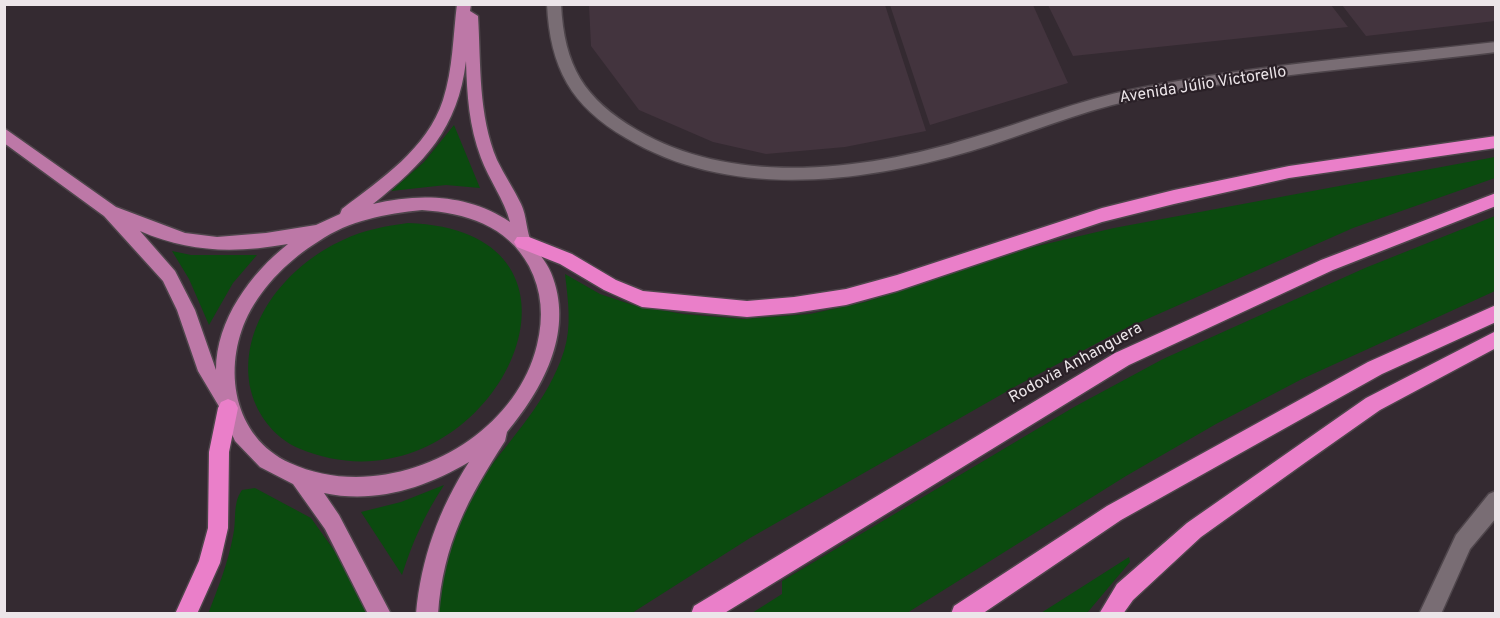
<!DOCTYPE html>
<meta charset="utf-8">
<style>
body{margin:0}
#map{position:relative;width:1500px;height:618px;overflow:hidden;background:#342a31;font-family:Overpass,sans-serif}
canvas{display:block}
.frame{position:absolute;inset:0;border:6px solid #ece5e9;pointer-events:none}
</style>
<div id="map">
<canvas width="1500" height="618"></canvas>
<div class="frame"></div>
</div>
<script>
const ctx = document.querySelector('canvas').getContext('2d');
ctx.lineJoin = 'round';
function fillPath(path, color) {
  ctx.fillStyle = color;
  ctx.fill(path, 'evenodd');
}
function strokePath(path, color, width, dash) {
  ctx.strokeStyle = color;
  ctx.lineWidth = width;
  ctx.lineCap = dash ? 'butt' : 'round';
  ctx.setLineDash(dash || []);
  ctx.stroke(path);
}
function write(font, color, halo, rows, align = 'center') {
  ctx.font = font + ' Overpass,sans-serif';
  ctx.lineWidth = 4.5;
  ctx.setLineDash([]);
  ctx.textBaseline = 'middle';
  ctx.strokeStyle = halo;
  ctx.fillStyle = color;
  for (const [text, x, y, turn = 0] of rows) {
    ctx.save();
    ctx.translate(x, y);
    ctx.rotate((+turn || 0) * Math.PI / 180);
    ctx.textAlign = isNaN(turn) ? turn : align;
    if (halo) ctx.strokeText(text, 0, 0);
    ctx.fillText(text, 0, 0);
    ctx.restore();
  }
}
const built = new Path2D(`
 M589,5H885L926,131L845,147L766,154L713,142L639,110L591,46Z
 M890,5H1033L1068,83L930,125Z
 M1048,5H1331L1348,27L1073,56Z
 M1342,5H1495V21L1366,36Z`);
const green = new Path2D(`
 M454,125L480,188L446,185L391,191L424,162Z
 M1495,157V178L1353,228L1120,331L1018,385L750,538L632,613L438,614C441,564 455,518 483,477C513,435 548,401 564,351C572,326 568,300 565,274L600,294L633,305L683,314L743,319L810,314L865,302L1033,247L1114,228Z
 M1495,216V291L1302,379L1216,424L1126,476L907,613H752L782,594V581L1074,407L1163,359L1365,268Z
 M408,223C635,231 483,527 298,448C275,438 257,415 251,391C236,326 287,265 343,240C363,230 386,226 408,223Z
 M172,251L191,255H257L233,283L209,325L189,279Z
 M444,485C425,514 412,543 402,575L361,512L401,502Z
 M255,488L311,518L346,567L368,614H208C218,588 228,563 233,536C237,520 232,504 242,490Z
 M1129,557L1130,562L1087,613H1041Z`);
const minor = new Path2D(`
 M547,4H561C564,66 584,99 637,130C736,188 867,170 971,138C1026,122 1079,100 1135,89C1254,65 1375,56 1496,42V52C1375,67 1252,75 1133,100C1077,112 1025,135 971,151C861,183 729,200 626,138C571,106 550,68 547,4Z
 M1496,491V518L1470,549L1441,614H1419L1456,535L1489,494Z`);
const major = new Path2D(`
 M457,4H471L470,11L478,16C481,64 478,115 497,160C504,175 514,189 521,204C527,216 526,232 532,243C539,254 549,265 553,278C573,334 542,390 507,432L505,441C468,498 443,544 438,614H416C421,558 439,509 469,462C425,488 375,504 324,493L339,515L391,614H368L325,529L293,484L260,467L235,441L220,408L198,371L177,310L163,281L104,216L4,143V128L116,207L185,233L217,237L266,233L316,225L340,214L342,209C381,179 427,149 443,100C453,69 453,36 457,4ZM466,61C467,95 469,126 481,158C489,180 504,199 510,222C469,194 419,193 373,204C424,163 458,129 466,61ZM422,210C465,213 507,225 529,266C542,291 544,317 537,345C513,445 383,506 290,463C233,437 222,368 248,315C264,284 290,259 319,241C350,220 385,214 422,210ZM140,231C190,253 236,253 288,244C251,273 216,320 216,370L195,310L175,271Z`);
const highway = new Path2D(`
 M1496,136V148L1289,178L1174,204L1102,222L897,291L846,305L794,313L747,317L642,307L604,290L560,264L517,247L514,242L517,237H529L572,254L616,280L643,291L747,301L794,297L846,289L897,275L1102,208L1174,190L1289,166Z
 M1496,193V206L1333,270L1129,365L723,614H691L694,606L1115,353L1321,260Z
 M1496,305V322L1382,374L1121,520L982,614H951L954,606L1107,506L1368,362Z
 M1496,331V348L1380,410L1306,462L1201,537L1133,600L1123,614H1099L1117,584L1187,523L1366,398Z
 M228,399L235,402L238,408L229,452L228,528L220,563L197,614H175L199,561L208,528L209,452L218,408L221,402Z`);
const streetNames = [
 ["Avenida Júlio Victorello",1203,86,-9],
 ["Rodovia Anhanguera",1076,364,-29]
];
fillPath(built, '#43343e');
fillPath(green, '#0b4a0f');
strokePath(minor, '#4e454b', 3);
strokePath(major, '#4e454b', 3);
strokePath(highway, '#4e454b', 3);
fillPath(minor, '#796d74');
fillPath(major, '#bd78a7');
fillPath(highway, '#ea7fc9');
write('16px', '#ece5e9', '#2a2027', streetNames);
</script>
